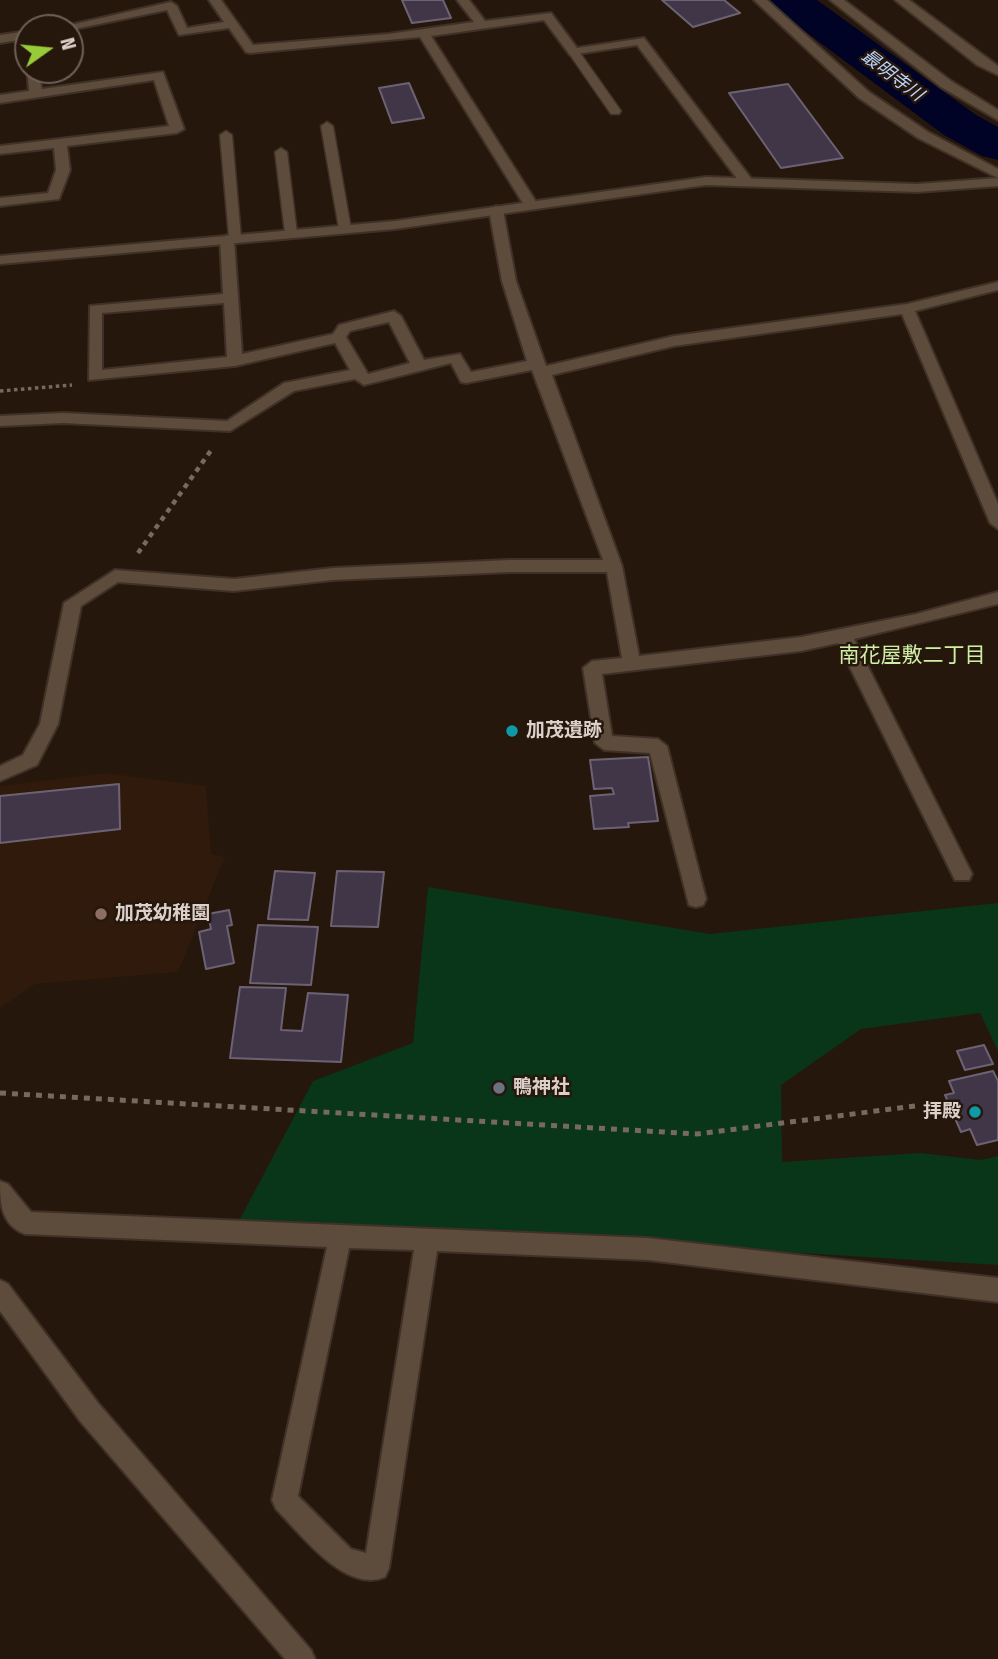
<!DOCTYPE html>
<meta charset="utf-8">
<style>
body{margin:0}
#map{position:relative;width:998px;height:1659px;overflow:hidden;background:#26170c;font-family:"Fira Sans Condensed",sans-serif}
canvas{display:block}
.north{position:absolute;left:14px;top:14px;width:70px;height:70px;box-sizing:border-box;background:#26170c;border:2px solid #6f6158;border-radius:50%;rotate:75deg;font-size:19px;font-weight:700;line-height:28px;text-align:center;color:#dcd1ca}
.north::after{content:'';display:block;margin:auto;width:24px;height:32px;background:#97cc38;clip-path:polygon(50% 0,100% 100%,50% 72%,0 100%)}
</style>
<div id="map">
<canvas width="998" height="1659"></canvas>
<div class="north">N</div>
</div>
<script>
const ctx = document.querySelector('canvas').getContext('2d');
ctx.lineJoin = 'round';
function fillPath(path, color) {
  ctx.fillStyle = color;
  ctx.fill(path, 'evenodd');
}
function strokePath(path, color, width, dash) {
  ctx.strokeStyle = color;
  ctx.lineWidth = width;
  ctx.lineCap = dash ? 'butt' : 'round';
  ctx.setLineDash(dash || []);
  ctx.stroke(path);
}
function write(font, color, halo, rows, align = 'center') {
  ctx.font = font + ' "Fira Sans Condensed","Noto Sans JP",sans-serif';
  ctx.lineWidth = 5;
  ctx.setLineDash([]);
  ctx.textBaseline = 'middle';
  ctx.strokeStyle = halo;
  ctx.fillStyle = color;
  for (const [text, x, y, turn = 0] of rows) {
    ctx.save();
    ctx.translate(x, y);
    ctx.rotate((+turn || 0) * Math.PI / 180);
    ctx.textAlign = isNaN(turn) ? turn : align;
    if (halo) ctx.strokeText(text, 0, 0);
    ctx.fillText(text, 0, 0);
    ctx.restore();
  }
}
const built = new Path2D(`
 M106,773L206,786L211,854L225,857L178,972L35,984L0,1008V786Z`);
const green = new Path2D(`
 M428,887L710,934L998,903V1051L980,1013L861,1029L781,1085L782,1162L920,1153L981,1160L998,1156V1265L240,1219L313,1081L413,1043Z`);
const river = new Path2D(`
 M769,0H817L976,115L998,127V160L982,156L944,135L775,9Z`);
const building = new Path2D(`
 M402,0H443L451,18L412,23Z
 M662,0H724L740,13L693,27Z
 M409,83L424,118L392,123L379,88Z
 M788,84L843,158L781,168L729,93Z
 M648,757L658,821L628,823L629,827L594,829L590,796L614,794L612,788L594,789L590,760Z
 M119,784L120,829L0,843V796Z
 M275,871L315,873L308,920L268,919Z
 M337,871L384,872L378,927L331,926Z
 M229,910L232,925L227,926L234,963L206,969L199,932L211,929L208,914Z
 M258,925L318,927L311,985L250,983Z
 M240,987L286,988L281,1030L302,1031L308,993L348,995L341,1062L230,1058Z
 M984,1045L993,1064L965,1070L957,1051Z
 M993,1071L998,1081V1140L977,1145L970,1129L961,1132L945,1095L954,1093L949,1081Z`);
const pathFar2 = new Path2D(`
 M0,391L72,385`);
const pathFar1 = new Path2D(`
 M138,553L212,449`);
const path = new Path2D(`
 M0,1093L697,1134L915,1106`);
const service = new Path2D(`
 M570,50H578L621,111L619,114H611L568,52Z
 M327,122L333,126L351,229L345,233L339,229L321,126Z
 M226,131L232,135L241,238L235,242L229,238L220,135Z
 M281,148L287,152L297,233L291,237L285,233L275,152Z`);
const minor = new Path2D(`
 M209,0H221L253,45L388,34L474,22L457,0H469L485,21L551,13L577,48L644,38L753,181L741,184L637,45L570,55L544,20L431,36L538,205L531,209L524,205L420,37L250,53L246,52L229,28L179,35L167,10L70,30L57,28L171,2L177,6L187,28L224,22Z
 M754,0H767L869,92L928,132L998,169V178L918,138L859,98Z
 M830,0H844L951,81L998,110V120L941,87Z
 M895,0H909L998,66V75L977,65Z
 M28,31V60L22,56L19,40L0,43V35Z
 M27,67L37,70L42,89L163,72L184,129L177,133L67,146L70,170L59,199L0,206V198L48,193L56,170L54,148L0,154V146L169,126L154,80L0,103V95L29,91Z
 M496,206L503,210L516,281L546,366L674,336L907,304L998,282V290L915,311L998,504V529L990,523L902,314L674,346L552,375L622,566L639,656L801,637L916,614L998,592V604L854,639L972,874L969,880H955L838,643L801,651L602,674L612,736L658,739L667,746L706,899L703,905L696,907L689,905L650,753L604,750L595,743L583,668L592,661L622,658L607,572H509L333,580L234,591L118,582L81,606L58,724L37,765L0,781V766L23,755L40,724L64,603L115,570L234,579L333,568L509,560H603L532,370L466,383L461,382L451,363L364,385L355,379L294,391L230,431L63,423L0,426V416L63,413L227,421L284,383L350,370L335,343L235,366L89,380L90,306L223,294L220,239L227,235L234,239L242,354L333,334L339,325L394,311L401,316L424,360L460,354L471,372L527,361L502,281L489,210ZM224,303L227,357L102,370V313ZM389,322L410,363L368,374L346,337L350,331Z
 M0,1181L8,1184L31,1212L648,1238L998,1278V1302L648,1260L437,1251L389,1568L385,1577C345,1594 301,1534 276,1509L272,1500L327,1247L25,1234C1,1225 0,1203 0,1181ZM349,1248L414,1250L366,1553L351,1549L298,1496Z`);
const tertiary = new Path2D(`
 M706,177L917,184L998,178V186L917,192L706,185L395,229L0,264V256L395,221Z
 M0,1280L8,1284L98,1403L311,1650L315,1659H285L80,1421L0,1311Z`);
const markers = [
 [512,731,7,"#0f9aa8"],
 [101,914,7,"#8d6e63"],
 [499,1088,7,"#6b7280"],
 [975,1112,7,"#0f9aa8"]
];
const farWaternames = [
 ["最明寺川",892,76,37]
];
const poiNames = [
 ["加茂遺跡",526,731],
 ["加茂幼稚園",115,914],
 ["鴨神社",513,1088],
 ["拝殿",961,1112,"right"]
];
const neighbourhoodNames = [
 ["南花屋敷二丁目",912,656]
];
fillPath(built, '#2f1a0c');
fillPath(green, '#093518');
fillPath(river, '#000326');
fillPath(building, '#413647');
strokePath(building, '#6d6273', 2);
strokePath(service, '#3f3127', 3);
strokePath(minor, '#3f3127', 4);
strokePath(tertiary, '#3f3127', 4);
strokePath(pathFar2, '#776960', 3.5, [3.5, 3.5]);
strokePath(pathFar1, '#776960', 4.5, [5, 5]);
strokePath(path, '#776960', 5, [6, 6]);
fillPath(service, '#5d4b3b');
fillPath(minor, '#5d4b3b');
fillPath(tertiary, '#5d4b3b');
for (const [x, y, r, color] of markers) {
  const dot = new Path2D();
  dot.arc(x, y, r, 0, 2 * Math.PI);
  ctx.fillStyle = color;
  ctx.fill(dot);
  strokePath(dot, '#26170c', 2.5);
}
write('italic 18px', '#bad4fe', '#26170c', farWaternames);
write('bold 19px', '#dcd1ca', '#26170c', poiNames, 'left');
write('21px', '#cfeea6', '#26170c', neighbourhoodNames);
</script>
